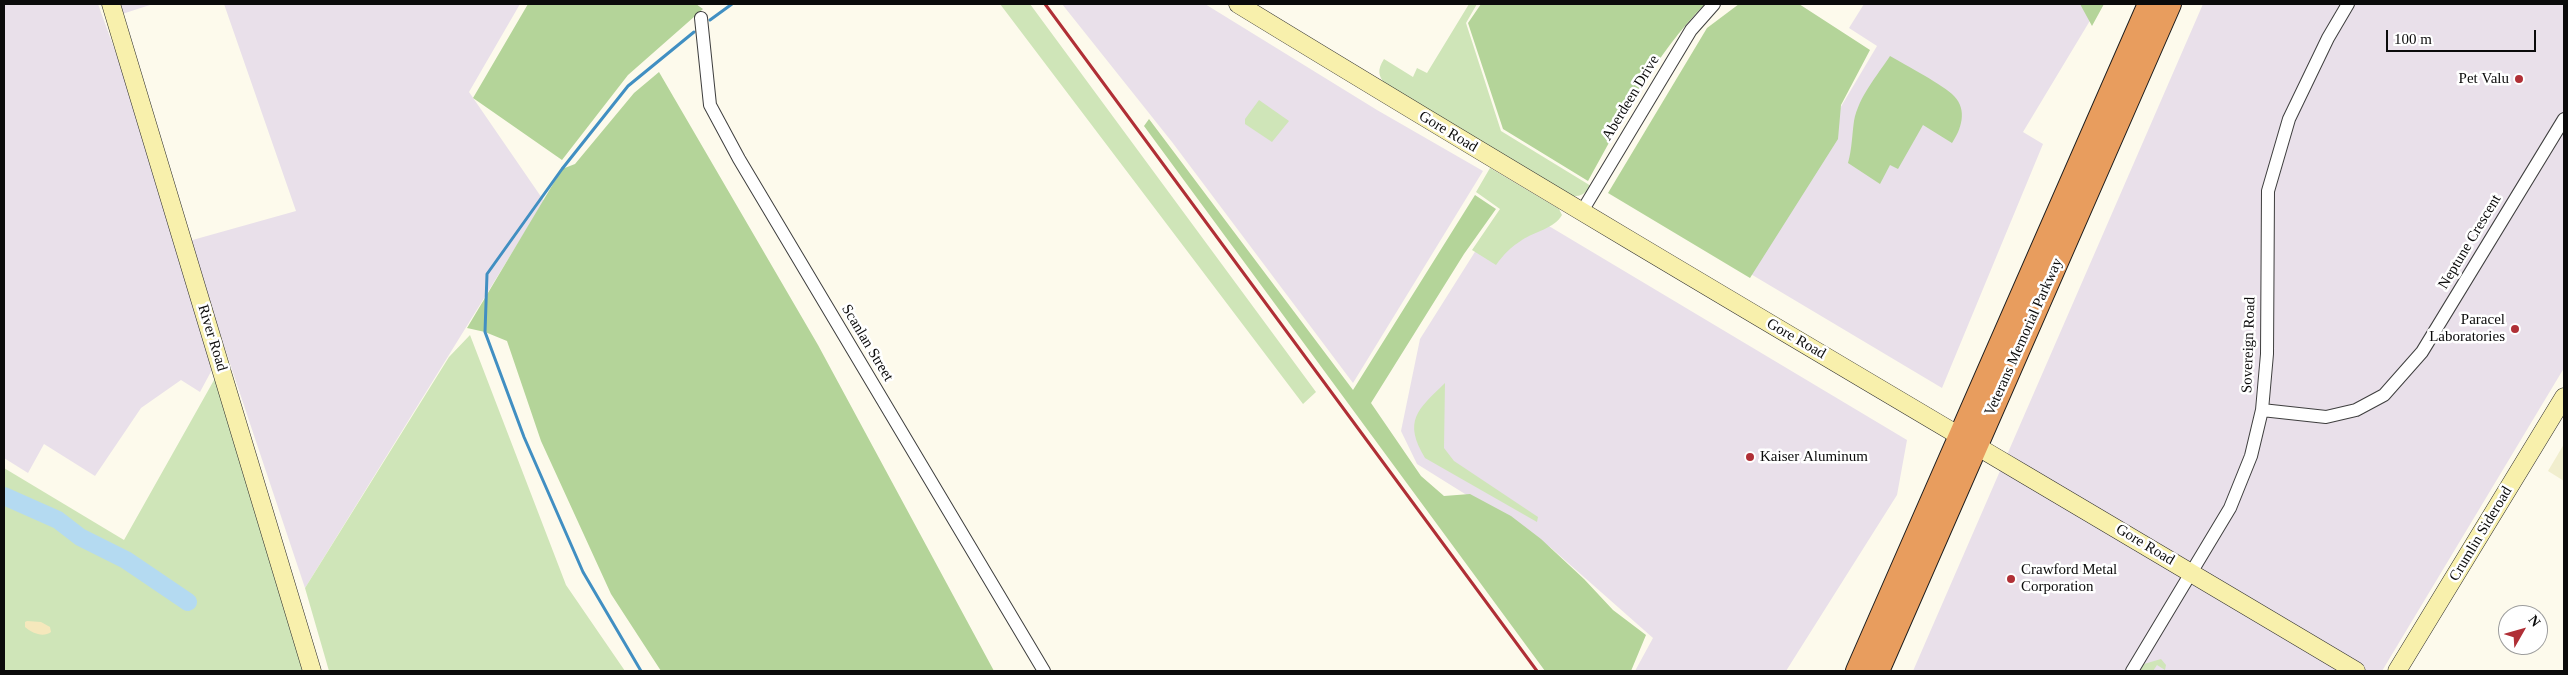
<!DOCTYPE html>
<style>
body{margin:0}
#map{position:relative;width:2568px;height:675px;overflow:hidden;background:#fdfaec;font-family:Georgia,serif}
canvas{display:block}
.frame{position:absolute;inset:0;border:5px solid #0b0b0b;pointer-events:none}
.north{position:absolute;left:2498px;top:605px;width:50px;height:50px;box-sizing:border-box;background:#fff;border:1px solid #9d9d9d;border-radius:50%;rotate:52deg;font-size:14px;font-weight:700;line-height:20px;text-align:center;color:#0b0b0b}
.north::after{content:'';display:block;margin:auto;width:18px;height:22px;background:#b02f36;clip-path:polygon(50% 0,100% 100%,50% 72%,0 100%)}
.scale{position:absolute;left:2386px;top:30px;width:150px;height:22px;box-sizing:border-box;border:2px solid #0b0b0b;border-top:0;padding-left:6px;font-size:15px;line-height:18px;white-space:nowrap;color:#0b0b0b;-webkit-text-stroke:4px #fff;paint-order:stroke}
</style>
<div id="map">
<canvas width="2568" height="675"></canvas>
<div class="frame"></div>
<div class="north">N</div>
<div class="scale">100 m</div>
</div>
<script>
const ctx = document.querySelector('canvas').getContext('2d');
ctx.lineJoin = 'round';
function fillPath(path, color) {
  ctx.fillStyle = color;
  ctx.fill(path, 'evenodd');
}
function strokePath(path, color, width, dash) {
  ctx.strokeStyle = color;
  ctx.lineWidth = width;
  ctx.lineCap = dash ? 'butt' : 'round';
  ctx.setLineDash(dash || []);
  ctx.stroke(path);
}
function write(font, color, halo, rows, align = 'center') {
  ctx.font = font + ' Georgia,serif';
  ctx.lineWidth = 5;
  ctx.setLineDash([]);
  ctx.textBaseline = 'middle';
  ctx.strokeStyle = halo;
  ctx.fillStyle = color;
  for (const [text, x, y, turn = 0] of rows) {
    ctx.save();
    ctx.translate(x, y);
    ctx.rotate((+turn || 0) * Math.PI / 180);
    ctx.textAlign = isNaN(turn) ? turn : align;
    if (halo) ctx.strokeText(text, 0, 0);
    ctx.fillText(text, 0, 0);
    ctx.restore();
  }
}
const industrial = new Path2D(`
 M4,4H98L150,147L214,366L200,392L181,380L141,408L95,476L44,444L28,473L4,458Z
 M116,4H153L119,15Z
 M224,4H520L469,92L544,201L305,588L189,241L296,211Z
 M1062,4H1205L1377,110L1483,171L1353,383L1172,142Z
 M1864,4H2100L2023,132L2043,144L1942,388L1744,270L1877,46L1849,28Z
 M2203,4H2564V368L2382,671H1913Z
 M1507,201L1907,440L1897,495L1786,671H1635L1653,638L1550,547L1417,464L1401,431L1420,339Z`);
const farmland = new Path2D(`
 M2564,444V481L2548,471Z`);
const green = new Path2D(`
 M1000,4H1030L1316,392L1303,404Z
 M1469,4H1477L1466,23L1501,131L1591,186C1584,195 1580,197 1569,196L1386,85C1378,76 1377,70 1384,59L1413,77L1417,68L1427,73Z
 M1259,100L1289,121L1272,142L1245,124V119Z
 M1490,168L1559,209L1562,215C1555,228 1534,232 1522,240C1511,247 1504,254 1496,265L1472,250L1500,209L1476,192Z
 M470,335L566,585L625,671H329L305,588L449,357Z
 M218,373L304,671H4V468L124,540Z
 M1445,383L1444,448L1454,461L1538,517L1537,522L1425,458C1403,421 1417,410 1445,383Z
 M2161,659L2166,665L2165,670L2157,665L2153,671H2140L2144,664Z`);
const forest = new Path2D(`
 M528,4H696L703,9L628,75L562,160L473,98Z
 M1481,4H1705C1655,54 1622,120 1588,181L1503,129L1468,23Z
 M1739,4H1799L1870,50L1841,105L1838,139L1750,278L1608,193L1707,28Z
 M2080,4H2104L2092,26Z
 M1890,56C1905,65 1944,85 1954,96C1968,110 1961,130 1952,143L1923,125L1898,169L1890,165L1880,184L1848,163C1852,149 1852,135 1854,121C1859,96 1877,76 1890,56Z
 M659,72L818,345L994,671H661L611,594L541,441L507,341L485,332L467,328L562,169L575,164L634,93Z
 M1149,119L1353,390L1475,195L1496,209L1464,254L1371,403L1421,476L1444,496L1470,494L1511,516L1541,539L1584,579L1613,610L1646,635L1631,671H1545L1144,126Z`);
const sand = new Path2D(`
 M27,621L41,622L50,627L51,632C43,638 32,633 25,627V622Z`);
const stream = new Path2D(`
 M710,20L732,4
 M641,671L583,572L524,437L485,332L487,274L562,169L628,86L694,32`);
const river = new Path2D(`
 M4,496L58,520L80,537L126,560L188,602`);
const street = new Path2D(`
 M701,18L710,105L739,159L1044,671
 M1581,213L1691,30L1714,4
 M2262,410L2326,417L2356,410L2384,395L2422,352L2564,119
 M2132,671L2230,508L2251,456L2262,410L2267,354L2268,191L2289,119L2328,38L2348,4`);
const secondary = new Path2D(`
 M111,4L312,671
 M1238,4C1608,230 1983,449 2356,671
 M2397,671L2564,397`);
const highway = new Path2D(`
 M1857,671L2149,4
 M1878,671L2170,4`);
const rail = new Path2D(`
 M1045,4L1537,671`);
const markers = [
 [2519,79,5,"#b02f36"],
 [2515,329,5,"#b02f36"],
 [1750,457,5,"#b02f36"],
 [2011,579,5,"#b02f36"]
];
const poiNames = [
 ["Pet Valu",2509,79],
 ["Paracel",2505,320],
 ["Laboratories",2505,337],
 ["Kaiser Aluminum",1760,457,"left"],
 ["Crawford Metal",2021,570,"left"],
 ["Corporation",2021,587,"left"]
];
const streetNames = [
 ["Aberdeen Drive",1631,98,-59],
 ["Gore Road",1448,132,31],
 ["Neptune Crescent",2470,242,-59],
 ["Veterans Memorial Parkway",2024,337,-66],
 ["River Road",212,338,73],
 ["Gore Road",1796,339,30],
 ["Scanlan Street",867,343,59],
 ["Sovereign Road",2249,345,-88],
 ["Crumlin Sideroad",2481,534,-59],
 ["Gore Road",2145,545,31]
];
fillPath(industrial, '#e9e0ea');
fillPath(farmland, '#f1eece');
fillPath(green, '#cfe5b8');
fillPath(forest, '#b4d499');
fillPath(sand, '#f5e8bc');
strokePath(stream, '#418fc2', 3);
strokePath(river, '#b4daf1', 18);
strokePath(street, '#3e3e3e', 14);
strokePath(secondary, '#2d2d2d', 19);
strokePath(highway, '#1c1c1c', 24);
strokePath(street, '#fff', 12);
strokePath(secondary, '#f8f0ac', 18);
strokePath(highway, '#e89d5e', 22);
strokePath(rail, '#b02f36', 3);
for (const [x, y, r, color] of markers) {
  const dot = new Path2D();
  dot.arc(x, y, r, 0, 2 * Math.PI);
  ctx.fillStyle = color;
  ctx.fill(dot);
  strokePath(dot, '#fff', 2);
}
write('15px', '#0b0b0b', '#fff', poiNames, 'right');
write('15px', '#0b0b0b', '#fff', streetNames);
</script>
